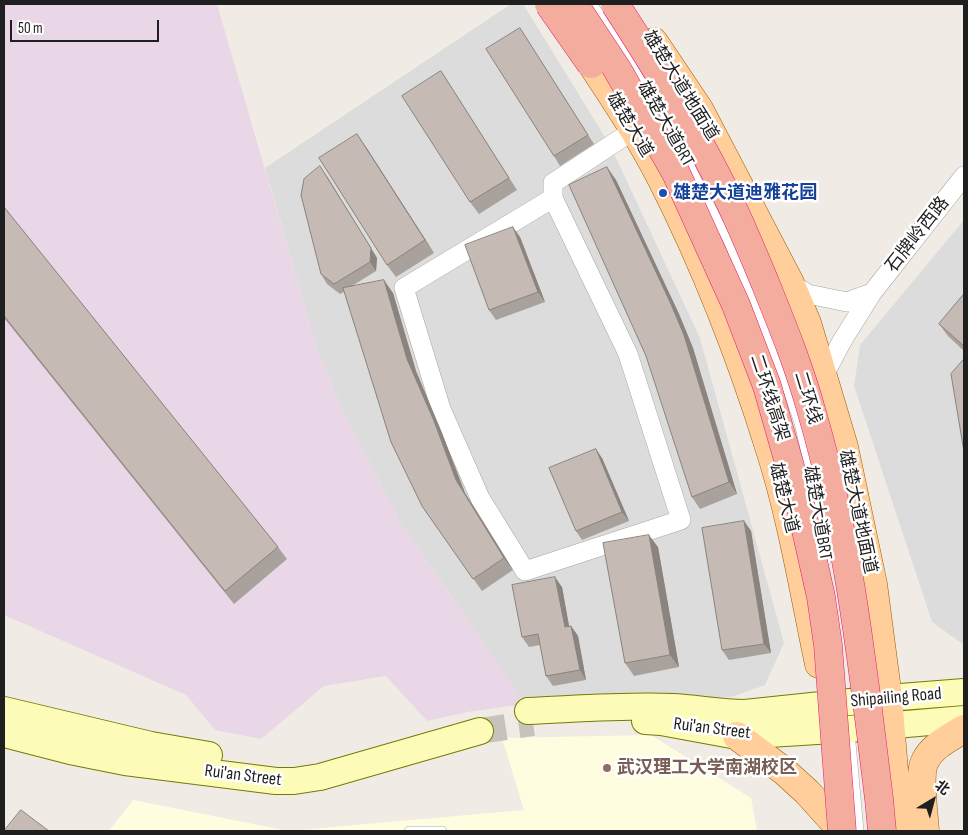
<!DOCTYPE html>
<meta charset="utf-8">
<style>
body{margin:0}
#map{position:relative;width:968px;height:835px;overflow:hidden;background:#f0ece5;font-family:"Sofia Sans Condensed","Noto Sans SC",sans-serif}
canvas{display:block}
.frame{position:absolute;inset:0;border:5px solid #1f1f1f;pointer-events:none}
.north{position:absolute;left:908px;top:775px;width:50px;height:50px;-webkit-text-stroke:4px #fff;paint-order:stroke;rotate:37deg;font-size:14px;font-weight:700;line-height:20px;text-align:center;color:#1f1f1f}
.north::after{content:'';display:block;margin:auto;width:18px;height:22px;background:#1f1f1f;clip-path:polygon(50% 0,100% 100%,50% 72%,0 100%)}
.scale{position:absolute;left:10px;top:20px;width:149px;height:22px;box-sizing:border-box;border:2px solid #1f1f1f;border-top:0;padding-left:6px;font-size:15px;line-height:18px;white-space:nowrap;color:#1f1f1f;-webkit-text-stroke:4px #fff;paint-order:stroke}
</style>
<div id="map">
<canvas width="968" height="835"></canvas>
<div class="frame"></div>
<div class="north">北</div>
<div class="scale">50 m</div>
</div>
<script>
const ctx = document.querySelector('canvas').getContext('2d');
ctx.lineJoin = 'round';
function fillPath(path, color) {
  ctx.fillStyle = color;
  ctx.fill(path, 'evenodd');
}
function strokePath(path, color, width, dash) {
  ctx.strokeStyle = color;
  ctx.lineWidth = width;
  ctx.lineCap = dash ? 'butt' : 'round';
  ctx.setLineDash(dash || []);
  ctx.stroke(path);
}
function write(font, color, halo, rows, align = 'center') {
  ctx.font = font + ' "Sofia Sans Condensed","Noto Sans SC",sans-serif';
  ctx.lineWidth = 5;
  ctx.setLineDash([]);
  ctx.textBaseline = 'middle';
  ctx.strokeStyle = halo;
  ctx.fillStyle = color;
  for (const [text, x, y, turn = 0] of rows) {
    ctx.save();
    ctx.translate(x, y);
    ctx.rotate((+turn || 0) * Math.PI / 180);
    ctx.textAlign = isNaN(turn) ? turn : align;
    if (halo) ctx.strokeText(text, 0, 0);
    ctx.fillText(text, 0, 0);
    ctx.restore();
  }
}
const residential = new Path2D(`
 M511,4H523L610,145L700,338L784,643L765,685L732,697L525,704L401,523L344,414L317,349L265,168Z
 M964,220V645L932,622L854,386L860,345Z`);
const industrial = new Path2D(`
 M4,4H217L317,349L344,414L401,523L525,704L467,712L427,721L386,676L324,686L261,739L215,730L186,695L4,615Z`);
const education = new Path2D(`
 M651,735L751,798L757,831H109L133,800L288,831L524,810L502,738Z`);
const secondaryTunnel = new Path2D(`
 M480,731L533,723`);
const service = new Path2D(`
 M592,4L613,33L686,158L729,243L783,376L799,423L818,504L826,561
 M850,732L859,831
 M409,831H442`);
const minor = new Path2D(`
 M553,198L404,288L441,409L480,498L525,571L681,520L628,354L553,198V183L634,130
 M790,283L808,294L847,302L872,293L842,341L823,377
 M872,293L964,176`);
const secondary = new Path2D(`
 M4,710L151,745L209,755
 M528,711C576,709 624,705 672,707C696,708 720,713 745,713L888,698L964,692
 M645,721L661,722L737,736L849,729L964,719
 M4,734L70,751L125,762L276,781H294L320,777L480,731`);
const primary = new Path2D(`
 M654,42L699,109L790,283L807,323L844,447L873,584L888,698L899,831
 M579,45C608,89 638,133 662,180C706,267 741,357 770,450C792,519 804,593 819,664
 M737,736L784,771L807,792L835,823
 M925,831C924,815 918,774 925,761C932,746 951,737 964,729`);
const trunkBridge = new Path2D(`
 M549,4L591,64
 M574,4L617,69L676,173L736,305L767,386L798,494L821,597L828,645L842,831
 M615,4C652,61 688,119 719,180C737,214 751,249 766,285C783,327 800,369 812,413C849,539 863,669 879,799L882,831`);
const wall = new Path2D(`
 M526,38L594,144L560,166L554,156Z
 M441,71L517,190L479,214L470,202Z
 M366,147L434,253L396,277L387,265Z
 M327,176L377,258L376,271L352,286L393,293L416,371L442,433L465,493L513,570L482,591L422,506L344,292L340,294L327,284L321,274Z
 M616,180L679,314L693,348L737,494L700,509L692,497Z
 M4,207L278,547L287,559L234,604L4,318Z
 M520,237L545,302L496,320L489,310Z
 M964,294V351L948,336L939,324Z
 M602,458L629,521L582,540L576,531Z
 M744,521L751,531L771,653L729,660L722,650Z
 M658,547L679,667L634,676L625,663Z
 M562,587L569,626H571L578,636L586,680L553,686L546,676L540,645L529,647L522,637Z`);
const shadedWall = new Path2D(`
 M357,134L366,147L434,253L425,240Z
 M320,166L377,258L376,271L370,262Z
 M607,167L616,180L679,314L693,348L737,494L729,482Z
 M513,227L520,237L545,302L538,292Z
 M384,280L393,293L416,371L442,433L465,493L513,570L504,558L456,480L407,359Z
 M596,449L602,458L629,521L622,512Z
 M744,521L751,531L771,653L764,644Z
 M649,535L658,547L679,667L670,655Z
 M555,577L562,587L571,637L565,627Z
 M571,626L578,636L586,680L580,670Z`);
const building = new Path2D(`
 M520,28L588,135L554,156L486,49Z
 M441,71L509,178L470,202L402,96Z
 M357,134L425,240L387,265L319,158Z
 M320,166L371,248L370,262L334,284L321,274L301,195L304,179Z
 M607,167L670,302L684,335L729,482L692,497L646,356L569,185Z
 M4,207L278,547L225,591L4,316Z
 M513,227L538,292L489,310L465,245Z
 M384,280L407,359L434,421L456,480L504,558L473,579L422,506L391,442L343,288Z
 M964,294V346L939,324Z
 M964,359V452L951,374Z
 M596,449L622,512L576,531L549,468Z
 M744,521L764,644L722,650L702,528Z
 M649,535L670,655L625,663L603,543Z
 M555,577L565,627L571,626L580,670L546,676L538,634L522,637L512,585Z
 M21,810L49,831H4Z`);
const markers = [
 [663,193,5,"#1a4fb4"],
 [607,768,5,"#8d6e63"]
];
const streetNames = [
 ["雄楚大道地面道",680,86,58],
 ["雄楚大道BRT",665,124,60],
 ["雄楚大道",629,125,59],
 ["石牌岭西路",918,235,-52],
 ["二环线高架",769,398,72],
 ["二环线",807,398,73],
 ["雄楚大道",783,498,76],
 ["雄楚大道地面道",857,512,78],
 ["雄楚大道BRT",817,513,80],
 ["Shipailing Road",896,698,-5],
 ["Rui'an Street",712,729,7],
 ["Rui'an Street",243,776,7]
];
const transitNames = [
 ["雄楚大道迪雅花园",673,193]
];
const educationNames = [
 ["武汉理工大学南湖校区",617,768]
];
fillPath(residential, '#dddcdc');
fillPath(industrial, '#e9d7e7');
fillPath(education, '#fffddf');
strokePath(secondaryTunnel, '#c6c3bd', 26, [26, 13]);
strokePath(service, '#a6a6a6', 10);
strokePath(minor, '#a6a6a6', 20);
strokePath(secondary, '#757b01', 28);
strokePath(primary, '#9a5e00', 29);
strokePath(service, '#fff', 9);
strokePath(minor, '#fff', 19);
strokePath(secondary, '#fcfbb7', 26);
strokePath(primary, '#ffce9b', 28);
strokePath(trunkBridge, '#e11f6d', 29, []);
strokePath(trunkBridge, '#f4ac9e', 28);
fillPath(wall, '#a9a19b');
fillPath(shadedWall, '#8a837e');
fillPath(building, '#c5bbb4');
strokePath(building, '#8a837e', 1);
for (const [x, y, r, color] of markers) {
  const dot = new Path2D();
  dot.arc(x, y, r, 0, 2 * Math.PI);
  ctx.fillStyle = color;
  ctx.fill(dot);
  strokePath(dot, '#fff', 2);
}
write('18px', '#1f1f1f', '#fff', streetNames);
write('bold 18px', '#164399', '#fff', transitNames, 'left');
write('bold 18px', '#785e54', '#fff', educationNames, 'left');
</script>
